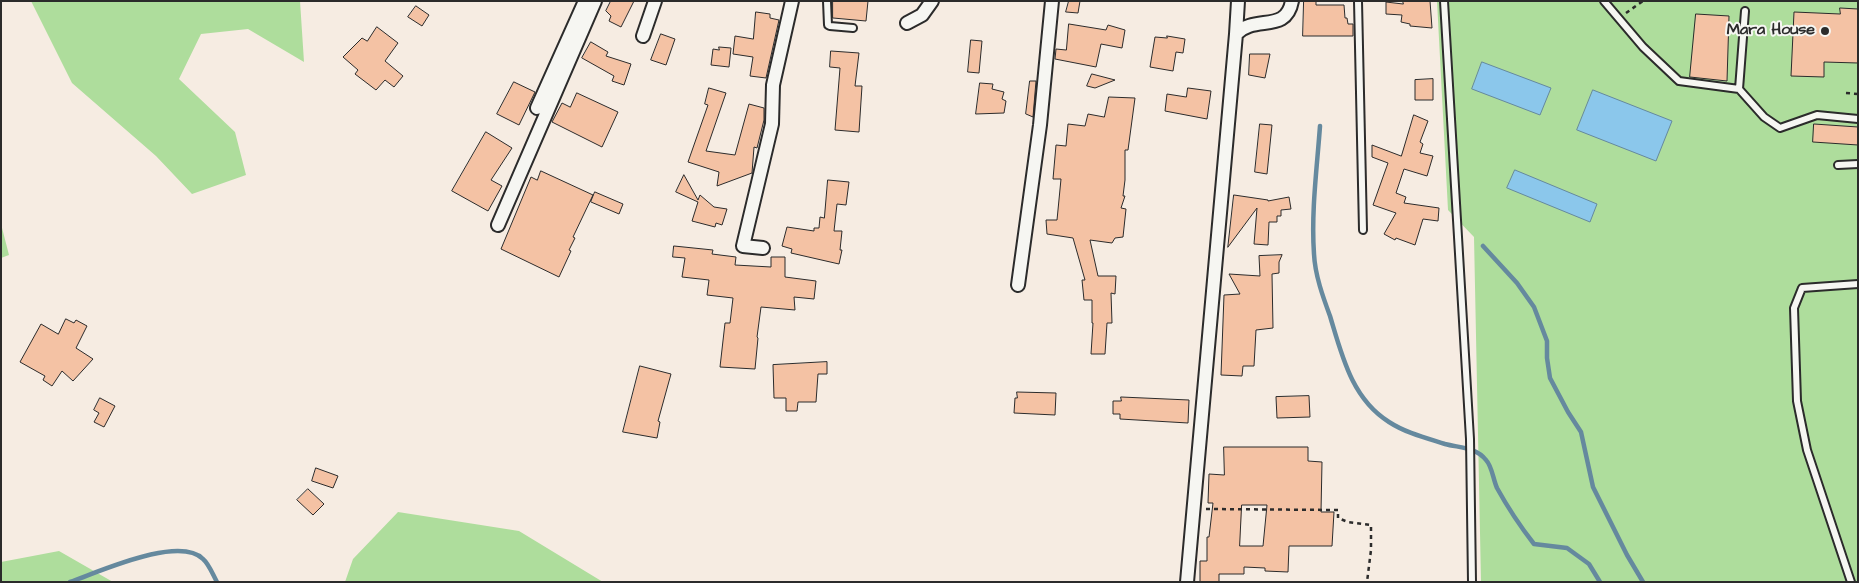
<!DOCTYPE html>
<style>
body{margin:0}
#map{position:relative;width:1859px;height:583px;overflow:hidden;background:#f6ece2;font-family:"Architects Daughter",sans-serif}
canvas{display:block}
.frame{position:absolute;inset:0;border:2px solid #2b2b2b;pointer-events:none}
</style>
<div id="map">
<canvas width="1859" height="583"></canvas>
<div class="frame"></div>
</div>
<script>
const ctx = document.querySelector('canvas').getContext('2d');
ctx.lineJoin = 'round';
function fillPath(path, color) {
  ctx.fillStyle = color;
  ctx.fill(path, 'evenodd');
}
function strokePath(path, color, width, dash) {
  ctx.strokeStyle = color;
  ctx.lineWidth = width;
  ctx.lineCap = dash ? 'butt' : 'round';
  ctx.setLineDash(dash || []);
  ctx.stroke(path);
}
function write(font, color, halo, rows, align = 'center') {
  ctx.font = font + ' "Architects Daughter",sans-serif';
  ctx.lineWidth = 4;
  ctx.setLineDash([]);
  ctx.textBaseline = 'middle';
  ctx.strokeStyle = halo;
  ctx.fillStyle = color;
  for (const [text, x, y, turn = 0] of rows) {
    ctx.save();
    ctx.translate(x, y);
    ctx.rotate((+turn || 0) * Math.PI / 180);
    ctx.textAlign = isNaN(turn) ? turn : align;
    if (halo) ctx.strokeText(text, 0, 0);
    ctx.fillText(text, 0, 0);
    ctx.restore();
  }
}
const green = new Path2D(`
 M31,1H300L304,62L248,29L201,34L179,79L235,132L246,175L192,194L156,156L72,83Z
 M1437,1H1858V582H1481L1474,237L1448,210Z
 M1,224L9,255L1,258Z
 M398,512L519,531L603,582H345L353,559Z
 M59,551L113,582H1V562Z`);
const water = new Path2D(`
 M1482,62L1551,88L1540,115L1472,89Z
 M1593,90L1672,121L1656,161L1577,130Z
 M1515,170L1597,204L1590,222L1507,188Z`);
const stream = new Path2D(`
 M1320,126C1317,168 1311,212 1314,254C1315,275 1323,297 1330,316C1342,356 1352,399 1389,422C1406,433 1426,438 1445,444C1460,448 1476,447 1486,460C1492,466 1493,479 1497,488C1508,508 1520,526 1534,544L1567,548L1589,564L1600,582
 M1483,246L1517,283L1534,307L1547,341V358L1550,378L1568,412L1581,432L1593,487L1627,555L1643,582
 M70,582C99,572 179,535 203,559C209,564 213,575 217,582`);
const building = new Path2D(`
 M611,1H634L621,27L609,21L611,16L606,11Z
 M833,1H868L866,21L833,18Z
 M1069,1H1080L1078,13L1066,12Z
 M1304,1H1316V5H1344L1345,18H1347L1348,24H1353V36H1303Z
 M1403,1H1430L1432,28L1410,26V24L1401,22L1402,15L1386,14V2L1403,4Z
 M416,6L429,15L422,26L408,17Z
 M1840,8L1858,9V63L1824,62V77L1791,76L1794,12L1840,14Z
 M756,12L770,14V18L779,20L766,78L750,76L753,57L733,54L735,36L753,39Z
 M1696,14L1729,16L1727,81L1690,77Z
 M1069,24L1106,30L1108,25L1125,30L1122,48L1101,44L1096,67L1055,59L1056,49L1066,50Z
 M377,27L398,43L385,61L403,76L394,87L385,80L376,90L355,74L358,70L343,57L362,38L367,41Z
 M661,34L675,39L666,65L651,60Z
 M1167,36L1185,39L1183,53L1176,52L1173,71L1150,67L1155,37L1167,38Z
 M971,40L982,41L979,73L968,72Z
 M591,42L608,52L606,56L631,64L624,85L612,81L614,76L582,58Z
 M719,47L731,48L729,67L711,65L713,49L719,50Z
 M831,51L859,53L855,86H862L859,132L835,130L840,68L830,67Z
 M1250,54H1270L1265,78L1249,75Z
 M1092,74L1115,80L1095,88L1087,86Z
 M1433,79V100H1415V80Z
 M1030,81H1036L1033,117L1026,114Z
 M514,82L535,92L519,125L497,114Z
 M980,83L993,84L992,89L1004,92L1002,99L1006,101L1004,113L976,114Z
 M709,88L726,93L706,151L735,155L749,104L764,108V120L757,148L754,147L752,173L717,186L719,172L688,162L708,105L705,104Z
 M1188,88L1211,91L1207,119L1165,111L1167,94L1186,97Z
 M577,93L618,112L602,147L552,122L562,103L570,107Z
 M1109,97L1135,98L1128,150H1125V180L1123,196H1125L1121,208L1126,209L1123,237L1115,238L1112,243L1090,240L1098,276H1116L1115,294L1111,293L1112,323H1107L1105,354H1091L1093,323H1092V300H1084L1082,280H1085L1073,238L1047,234L1046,220H1057L1061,179H1053L1056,145L1066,146L1068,124L1085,126L1088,114L1104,117Z
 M1414,115L1428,121L1420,142L1423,144L1420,153L1433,156L1427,176L1404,169L1396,193L1406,197L1404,203L1439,208L1438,221L1423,219L1415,245L1396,238L1395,240L1384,234L1396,213L1373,205L1388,163L1372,157V145L1401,156Z
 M1260,124L1272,125L1267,174L1255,172Z
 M1814,124L1858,127V145L1813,142Z
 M486,132L512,148L491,180L502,186L488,211L452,191Z
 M541,171L593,195L573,237L575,238L569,250L571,251L559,277L501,249L531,177L537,180Z
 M684,175L698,200L700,195L714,207L727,209L722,225L716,223L715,227L692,221L698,202L676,192Z
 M828,180L849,182L846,205L837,204L834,231H842L840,250H842L839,264L791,253L792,249L782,246L787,227L814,231V228H819L820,217L824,218Z
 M595,192L623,204L619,214L591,202Z
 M1234,195L1268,200V201L1289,197L1291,209L1281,210V216H1277V222H1269L1268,245L1254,244L1257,208L1228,247Z
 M674,246L713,250L712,254L736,257L735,265L771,267V257H785V277L816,281L814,299L794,297L795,310L761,307L757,337L758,338L755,369L720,367L725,323H730L733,298L707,295L709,280L682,277L685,258L673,257Z
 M1282,255L1279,262V273L1272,274L1273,328L1256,330L1254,366H1243L1242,376L1221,375L1224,295L1240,294L1229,274L1260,276L1259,256Z
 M66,319L74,323L76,320L87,326L76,348L93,359L73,381L62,371L52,386L43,380L45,376L20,362L41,324L58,334Z
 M827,362V374H818L816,402H798L797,411H786V398H774L773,365Z
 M640,366L671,374L658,421L660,422L657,438L623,432Z
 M1017,392L1056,393L1055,415L1014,413L1015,398H1017Z
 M1309,396L1310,417L1277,418L1276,397Z
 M1121,397L1189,400L1188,423L1120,419V414H1113V401H1121Z
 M100,398L115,406L104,427L94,422L99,413L94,410Z
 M1224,447H1308V461L1322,462L1321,512H1334L1332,546H1289L1288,572L1265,571V568L1244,567V574H1219V582H1200V561H1207V537H1209L1213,503H1208L1209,474L1224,475ZM1242,505H1267L1263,546H1240Z
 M316,468L338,476L333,488L312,481Z
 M308,489L324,504L313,515L297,500Z`);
const path = new Path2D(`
 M1626,13L1643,1
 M1846,93L1858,94
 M1206,509L1338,510V518L1348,522L1371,525V550L1367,582`);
const lane = new Path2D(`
 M827,1L828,25L830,26L853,28
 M1358,1L1363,230
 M1444,1L1470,439L1472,582
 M1604,1L1643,47L1679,81L1739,89
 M1745,11L1739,89L1764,117L1780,128L1817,115L1858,119
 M1838,165L1858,164
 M1851,582L1807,450L1797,401L1794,308L1802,288L1858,284`);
const street = new Path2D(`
 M907,23L922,15L932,1
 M1236,34L1238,1
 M643,36L655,1
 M537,108L585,1
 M498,225L595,1
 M763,248L743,246L772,124L773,85L792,1
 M1018,285L1040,125L1052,1
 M1187,582L1236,34C1255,14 1286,34 1292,1`);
const markers = [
 [1825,31,5,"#2b2b2b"]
];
const poiNames = [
 ["Mara House",1815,31]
];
fillPath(green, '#aedd9c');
fillPath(water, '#8bc7eb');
strokePath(water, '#65899e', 1);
strokePath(stream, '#65899e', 4.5);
fillPath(building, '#f4c2a4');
strokePath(building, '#2b2b2b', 1);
strokePath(lane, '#2b2b2b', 10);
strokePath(street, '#2b2b2b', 16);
strokePath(path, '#2b2b2b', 2.5, [4, 4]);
strokePath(lane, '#f6f6f2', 6);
strokePath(street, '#f6f6f2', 12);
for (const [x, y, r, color] of markers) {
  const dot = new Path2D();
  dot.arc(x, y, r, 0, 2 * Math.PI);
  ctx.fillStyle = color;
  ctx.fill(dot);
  strokePath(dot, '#f6f6f2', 2);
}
write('bold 16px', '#2b2b2b', '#f6f6f2', poiNames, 'right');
</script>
